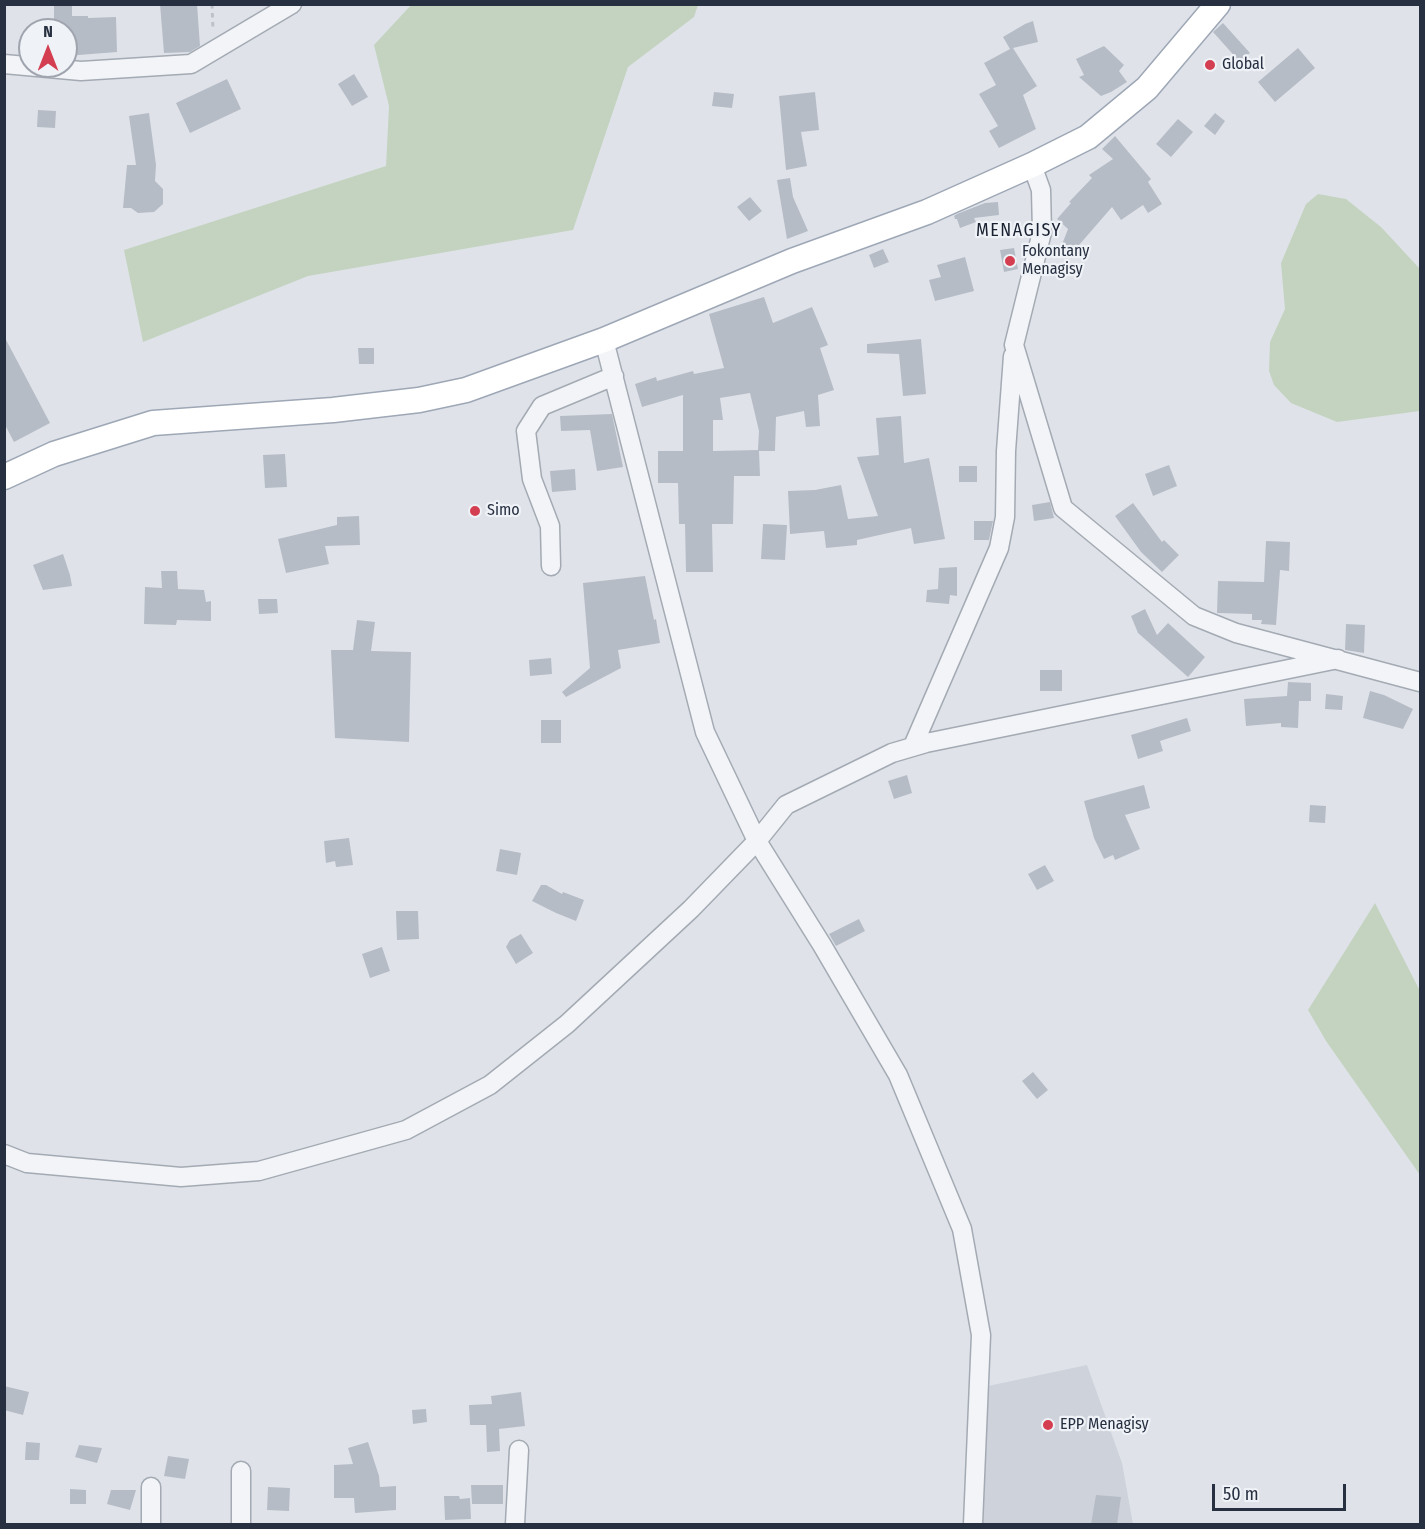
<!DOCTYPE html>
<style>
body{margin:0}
#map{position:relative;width:1425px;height:1529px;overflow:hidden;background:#dfe3e9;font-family:"Fira Sans Condensed",sans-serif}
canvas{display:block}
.frame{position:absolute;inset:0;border:6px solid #273041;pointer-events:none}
.north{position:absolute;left:18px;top:18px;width:60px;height:60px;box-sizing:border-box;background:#eff2f6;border:2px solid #9fa4ae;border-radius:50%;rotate:0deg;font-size:16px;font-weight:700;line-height:24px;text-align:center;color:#273041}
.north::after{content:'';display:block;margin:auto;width:21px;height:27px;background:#d43e51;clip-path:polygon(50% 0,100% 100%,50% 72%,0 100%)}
.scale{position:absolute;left:1212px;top:1484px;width:134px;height:27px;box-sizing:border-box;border:3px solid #273041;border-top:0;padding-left:8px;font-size:18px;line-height:21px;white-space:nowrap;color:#273041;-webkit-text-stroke:4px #eff2f6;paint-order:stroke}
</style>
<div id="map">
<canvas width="1425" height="1529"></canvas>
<div class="frame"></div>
<div class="north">N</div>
<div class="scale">50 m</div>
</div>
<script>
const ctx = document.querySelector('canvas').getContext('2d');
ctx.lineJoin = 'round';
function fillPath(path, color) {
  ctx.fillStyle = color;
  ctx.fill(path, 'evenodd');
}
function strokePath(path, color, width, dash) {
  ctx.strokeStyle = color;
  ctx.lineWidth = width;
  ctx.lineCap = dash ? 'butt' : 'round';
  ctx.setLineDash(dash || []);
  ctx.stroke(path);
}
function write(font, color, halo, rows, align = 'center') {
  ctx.font = font + ' "Fira Sans Condensed",sans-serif';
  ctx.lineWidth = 4.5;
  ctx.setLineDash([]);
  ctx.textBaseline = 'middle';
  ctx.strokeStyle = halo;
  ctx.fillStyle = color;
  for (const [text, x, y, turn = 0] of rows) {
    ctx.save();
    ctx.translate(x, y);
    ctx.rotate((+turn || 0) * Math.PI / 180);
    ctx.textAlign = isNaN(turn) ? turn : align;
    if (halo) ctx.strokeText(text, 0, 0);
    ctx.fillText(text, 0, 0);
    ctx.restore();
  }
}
const built = new Path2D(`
 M1087,1365L1122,1463L1133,1524H983L988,1386Z`);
const green = new Path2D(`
 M412,4L698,5L694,17L628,67L573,230L308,276L143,342L124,250L386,166L389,106L374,45Z
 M1318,194L1346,199L1381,227L1420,269V411L1337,422L1291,403L1274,385L1269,371L1270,342L1285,309L1281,263L1306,204Z
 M1375,903L1420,991V1175L1326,1041L1308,1010Z`);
const building = new Path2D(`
 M54,4H72V16H88V18L116,17L117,52L66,56V30H54Z
 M160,4H197L200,46L190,52L164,53Z
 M1033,21L1038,42L1013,48L1037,86L1023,95L1036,129L999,148L989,131L998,126L979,94L996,85L984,63L1010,49L1003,37L1025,24Z
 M1223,23L1250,53L1239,61L1213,32Z
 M1104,46L1124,65L1119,71L1127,82L1111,92L1101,96L1079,77L1084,75L1076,59Z
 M1298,48L1315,68L1275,102L1258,82Z
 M354,74L368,97L352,106L338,84Z
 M227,79L241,109L190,133L176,103Z
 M714,92L734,94L732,108L712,106Z
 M815,92L819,130L801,132L807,166L786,170L779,96Z
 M38,110L56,111L55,128L37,127Z
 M149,113L156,165L155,181L163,189V204L154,212L138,213L131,208H123L127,165H136L129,116Z
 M1215,113L1225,121L1215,135L1204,126Z
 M1178,119L1193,132L1171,157L1156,144Z
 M1115,136L1151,179L1148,182L1162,204L1148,213L1143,205L1121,220L1112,207L1073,252L1061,247L1068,229L1057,219L1071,203L1069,202L1092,178L1089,175L1113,159L1102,149Z
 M790,178L793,197L808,231L787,239L777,180Z
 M750,197L762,211L749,221L737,207Z
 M998,202L999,215L974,218L976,222L960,228L957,219H955L954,216L957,214L985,203Z
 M1014,248L1018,269L1004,272L1000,250Z
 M883,249L889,262L874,268L869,255Z
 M965,257L974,291L935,301L929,280L941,277L937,265Z
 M764,297L773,323L812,307L828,345L820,348L834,390L818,395L820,426L806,427L804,411L776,417L775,451H759L760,476H734L733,524H712L713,572H686L685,524H679L678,483H658V451H683V395L642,407L635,384L656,377L657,381L693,371L694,374L724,368L709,314ZM750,393L759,431L758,450L713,451V420H723L720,398Z
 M4,336L50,423L14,442L4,423Z
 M921,339L926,394L903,396L899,354L867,353V344Z
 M358,348H374V364H359Z
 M612,414L623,467L597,471L590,430L561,431L560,416Z
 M901,416L904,463L929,458L945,539L914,544L911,528L857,540V545L826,548L824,531L790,534L788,491L815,490L841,485L848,519L878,516L857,457L879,455L876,418Z
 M285,454L287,487L265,488L263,455Z
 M1169,465L1177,486L1153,496L1145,474Z
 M959,466H977V482H959Z
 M575,469L576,490L552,492L550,471Z
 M1050,502L1054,518L1034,521L1032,505Z
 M1133,503L1162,542L1164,540L1179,555L1162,572L1141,552L1115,516Z
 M359,516L360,545L325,546L329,564L286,573L278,539L337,525V517Z
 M974,521H993L989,540H974Z
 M763,524L787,525L785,560L761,559Z
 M1266,541L1290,542L1289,571L1280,570L1276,625L1261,624L1262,620H1252V614L1217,613L1218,581L1264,582Z
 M63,554L70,575L72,586L43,590L33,565Z
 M957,567V596L950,595L949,604L926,602L927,590L938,589L939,568Z
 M161,571H177L178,589L204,590L206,602L211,601V621L177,620L176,625L144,624L145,587L162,588Z
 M645,576L654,620L656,619L660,643L618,650L621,668L566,697L562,692L590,668L583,583Z
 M258,599H277L278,613L259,614Z
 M1145,609L1157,635L1168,623L1205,657L1188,677L1138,633L1131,616Z
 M357,620L375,622L371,651L411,652L409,742L335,738L331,650H353Z
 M1346,624L1365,625L1364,653L1345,650Z
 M551,658L552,674L530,676L529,660Z
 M1040,670H1062V691H1040Z
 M1288,682L1311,683V701H1299L1298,728L1281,727V723L1246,726L1244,699L1287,696Z
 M1370,691L1384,695L1413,709L1403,729L1363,718Z
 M1326,694L1343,696L1342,710L1325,709Z
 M1187,718L1191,731L1160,741L1163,751L1138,759L1131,735Z
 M541,720H561V743H541Z
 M907,775L912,793L894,799L888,781Z
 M1144,785L1150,808L1125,815L1140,849L1115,860L1113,855L1104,859L1094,838L1084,801Z
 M1310,805L1326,806L1325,823L1309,822Z
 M349,838L353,865L336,867L335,861L326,863L324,841Z
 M500,849L521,853L517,875L496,871Z
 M1045,865L1054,881L1037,890L1028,874Z
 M541,885H546L562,894L563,892L584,900L576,921L556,913L532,901Z
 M396,911H418L419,939L397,940Z
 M859,919L865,931L836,946L829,934Z
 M521,934L533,953L516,964L506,947L510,940Z
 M382,947L390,971L370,978L362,954Z
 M1033,1072L1048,1090L1037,1099L1022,1081Z
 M4,1386L29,1392L23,1415L4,1410Z
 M521,1392L525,1426L499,1429L500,1451L487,1452L486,1425H470L469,1405L492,1404L491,1396Z
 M426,1409L427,1422L413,1424L412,1410Z
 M26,1442L40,1443L39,1460H25Z
 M368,1442L379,1476L380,1487L396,1486V1510L355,1513L354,1498H334V1465L353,1464L348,1448Z
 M79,1445L102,1448L97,1463L75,1457Z
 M168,1456L189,1459L185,1479L164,1476Z
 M471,1485H503V1504H472Z
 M268,1487L290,1488L289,1511L267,1510Z
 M70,1489L86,1490V1504H70Z
 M111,1490H136L130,1510L107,1504Z
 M1096,1495L1121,1497L1117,1524H1091Z
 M444,1496H459L460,1499L470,1498L471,1519L445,1520Z`);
const path = new Path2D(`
 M212,4L213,30`);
const minor = new Path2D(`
 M4,64L81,71L191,64L292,4
 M1032,165L1041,190L1042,232L1014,345L1063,508L1194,616L1236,633L1420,682
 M604,340L705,732L757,841L822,945L898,1075L962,1229L981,1335L973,1524
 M551,566L550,526L532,479L526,431L542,406L614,376
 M913,746L999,548L1005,517L1006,451L1013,356
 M4,1154L27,1163L181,1177L259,1171L406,1130L490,1085L567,1024L691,909L757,841L786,805L892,753L926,743L1338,659
 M151,1487V1524
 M241,1524V1471
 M515,1524L519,1450`);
const major = new Path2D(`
 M4,477L54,454L153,423L333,410L419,400L466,390L604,340L792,261L927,212L1032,165L1088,137L1147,88L1218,4`);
const markers = [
 [1210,65,6,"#d43e51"],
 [1010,261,6,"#d43e51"],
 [475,511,6,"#d43e51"],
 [1048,1425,6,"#d43e51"]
];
const poiNames = [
 ["Global",1222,65],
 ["Fokontany",1022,252],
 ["Menagisy",1022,270],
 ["Simo",487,511],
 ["EPP Menagisy",1060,1425]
];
const neighbourhoodNames = [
 ["MENAGISY",1019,231]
];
fillPath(built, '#cdd2db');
fillPath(green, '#c4d3c0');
fillPath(building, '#b6bcc6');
strokePath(minor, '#a4aab3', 21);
strokePath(major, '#9ea7b5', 27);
strokePath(path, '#bdc1c8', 3, [4.5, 4.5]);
strokePath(minor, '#f2f4f7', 18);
strokePath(major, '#fff', 24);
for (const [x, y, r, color] of markers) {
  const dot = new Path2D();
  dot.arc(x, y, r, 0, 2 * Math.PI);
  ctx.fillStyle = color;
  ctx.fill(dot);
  strokePath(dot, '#eff2f6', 2);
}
write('16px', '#273041', '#eff2f6', poiNames, 'left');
ctx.letterSpacing = '1.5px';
write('18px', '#192131', '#eff2f6', neighbourhoodNames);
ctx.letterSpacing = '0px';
</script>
